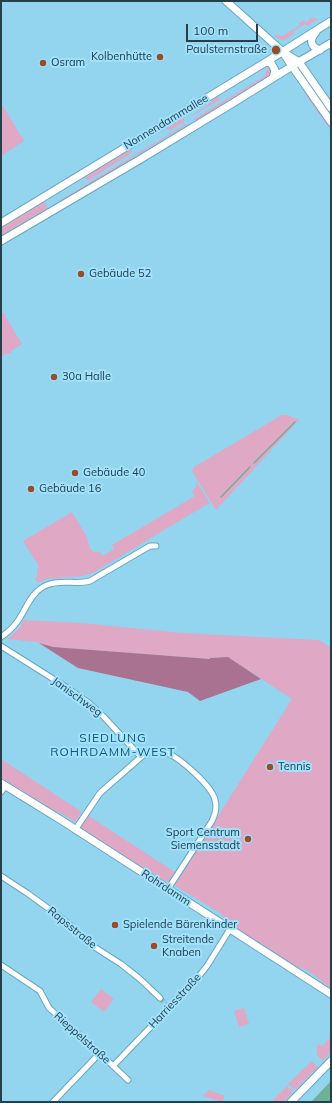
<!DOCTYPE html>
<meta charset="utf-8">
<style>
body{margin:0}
#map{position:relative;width:332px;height:1103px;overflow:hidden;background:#93d4ef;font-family:Mulish,sans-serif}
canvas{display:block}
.frame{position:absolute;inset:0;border:2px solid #25404b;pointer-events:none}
.scale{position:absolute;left:186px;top:24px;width:72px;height:18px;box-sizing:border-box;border:2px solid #25404b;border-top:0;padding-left:5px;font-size:12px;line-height:14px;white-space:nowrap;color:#25404b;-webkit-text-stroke:3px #a0e1fd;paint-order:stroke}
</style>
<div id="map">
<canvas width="332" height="1103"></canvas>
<div class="frame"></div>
<div class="scale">100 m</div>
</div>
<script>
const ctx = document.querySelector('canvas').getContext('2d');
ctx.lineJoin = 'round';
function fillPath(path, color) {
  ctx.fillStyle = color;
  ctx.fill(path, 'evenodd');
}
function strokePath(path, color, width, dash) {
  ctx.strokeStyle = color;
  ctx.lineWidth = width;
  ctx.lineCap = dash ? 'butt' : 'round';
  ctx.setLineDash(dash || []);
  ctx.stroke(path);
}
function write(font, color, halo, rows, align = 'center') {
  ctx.font = font + ' Mulish,sans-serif';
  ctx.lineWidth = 4;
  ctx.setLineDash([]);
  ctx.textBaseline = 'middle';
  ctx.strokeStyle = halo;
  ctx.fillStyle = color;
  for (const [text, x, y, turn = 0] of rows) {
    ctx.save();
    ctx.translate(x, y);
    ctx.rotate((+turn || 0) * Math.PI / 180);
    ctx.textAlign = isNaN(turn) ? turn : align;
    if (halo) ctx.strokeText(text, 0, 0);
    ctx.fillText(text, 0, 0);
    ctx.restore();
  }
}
const green = new Path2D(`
 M311,18H316L318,19L307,26L305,24L292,32L294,34C284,40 282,43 273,35L282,36L299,26V23L304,20L306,22Z
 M268,66L270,67L272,73L268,76L195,121L194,120V119L263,77L265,75Z
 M307,92L325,117L324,119L331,129V131L305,94Z
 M217,97L221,99L192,116V115L206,106Z
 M3,106L24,141L1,156V107Z
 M183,117L185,121L171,130L166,129Z
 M186,124H188L187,125L60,202L59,201Z
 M129,150L133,152L89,180L84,178Z
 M44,202L48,208L1,236V228Z
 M1,313H5V316L22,344L11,351L12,352L9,354L8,353L1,357Z
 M282,415H287L299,420L216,510L192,471L194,467Z
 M196,481L210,503L184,518L95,572L83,576L46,579L38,583L35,579L37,577L38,565L23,541L72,512L86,535L90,548L94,552H100L103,556L114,549L112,545L195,496L192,491L196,487Z
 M24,620L81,623L182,633L319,640L331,648V989L318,978L306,970L293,965L229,924L220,913L177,887L175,884L292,699L228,657L210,658V659L53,647L36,642L7,639L18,630Z
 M1,759L82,812L75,822L61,813L49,809L1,778Z
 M87,815L175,872L169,881L165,882L81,829L82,828L80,827Z
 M101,989L114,999L104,1012L91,1002Z
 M244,1008L249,1024L239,1027L234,1011Z
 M331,1037V1051L323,1061L317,1055V1046L319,1044L322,1046Z
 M312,1061L318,1067L295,1090L288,1084Z
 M287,1086L293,1092L284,1102H271Z
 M209,1090L225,1096L222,1102L203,1096Z`);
const forest = new Path2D(`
 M39,643L53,647L210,659V658L228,657L261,679L200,701L188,692L78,668Z`);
const water = new Path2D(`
 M331,1081V1102H311Z`);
const stream = new Path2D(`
 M254,463L295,422
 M221,497L250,467`);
const streetTunnel = new Path2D(`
 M160,998L166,1004`);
const street = new Path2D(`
 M1,637C7,633 12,629 17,622C26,610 31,591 47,585C60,579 76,585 90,581L143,550L150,546H156
 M1,646L66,687L89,703L103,716L141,757
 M1,792L6,786
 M75,830L100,793L141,757C145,754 149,751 155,751C158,750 163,751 167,753C180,758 212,786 215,800C217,807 215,815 212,821L168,889
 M1,876L27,893L59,916L71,926L85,941L121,964L140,979L160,998
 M1,965L40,991L49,1008L93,1047L128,1080
 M113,1066L195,981L207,966L230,929
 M53,1102L100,1053`);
const secondary = new Path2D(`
 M226,1L283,52L299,62L331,108
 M316,32C310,39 309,46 320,50
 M284,54L292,66L331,122
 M266,62L271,63L275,70L273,78
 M1,223L266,62L331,21
 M1,241L139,160L233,103L302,60L331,43
 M1,783L61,820L331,994
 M291,1102L331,1061`);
const markers = [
 [276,50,5,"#964e2a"],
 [160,57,4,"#964e2a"],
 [43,63,4,"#964e2a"],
 [81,274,4,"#964e2a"],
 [54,377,4,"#964e2a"],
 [75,473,4,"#964e2a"],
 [31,489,4,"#964e2a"],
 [270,767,4,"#964e2a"],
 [248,839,4,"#964e2a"],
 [115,925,4,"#964e2a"],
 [154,946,4,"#964e2a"]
];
const poiNames = [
 ["Paulsternstraße",267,50,"right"],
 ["Kolbenhütte",152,57,"right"],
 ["Osram",51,63],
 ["Gebäude 52",89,274],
 ["30a Halle",62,377],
 ["Gebäude 40",83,473],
 ["Gebäude 16",39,489],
 ["Tennis",278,767],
 ["Sport Centrum",240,833,"right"],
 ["Siemensstadt",240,846,"right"],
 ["Spielende Bärenkinder",123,925],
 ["Streitende",162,940],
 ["Knaben",162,953]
];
const streetNames = [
 ["Nonnendammallee",166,122,-31],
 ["Janischweg",77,697,36],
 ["Rohrdamm",166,888,33],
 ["Rapsstraße",72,928,39],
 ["Harriesstraße",175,1001,-47],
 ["Rieppelstraße",82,1038,42]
];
const neighbourhoodNames = [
 ["SIEDLUNG",113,738],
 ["ROHRDAMM-WEST",113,752]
];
fillPath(green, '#dfa8c5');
fillPath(forest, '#a97290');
fillPath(water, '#6eb195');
strokePath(stream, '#6eb195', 1.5);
strokePath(streetTunnel, '#7db6ce', 5, [5, 2.5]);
strokePath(street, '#67a6c0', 7);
strokePath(secondary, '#67a6c0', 9);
strokePath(street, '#fff', 5);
strokePath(secondary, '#fff', 7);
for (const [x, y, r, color] of markers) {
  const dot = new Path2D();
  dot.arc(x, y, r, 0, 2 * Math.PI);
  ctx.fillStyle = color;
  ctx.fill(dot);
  strokePath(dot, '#a0e1fd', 1.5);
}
write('11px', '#25404b', '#a0e1fd', poiNames, 'left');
write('11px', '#25404b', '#a0e1fd', streetNames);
ctx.letterSpacing = '1px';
write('12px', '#10576f', '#a0e1fd', neighbourhoodNames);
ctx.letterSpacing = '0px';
</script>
